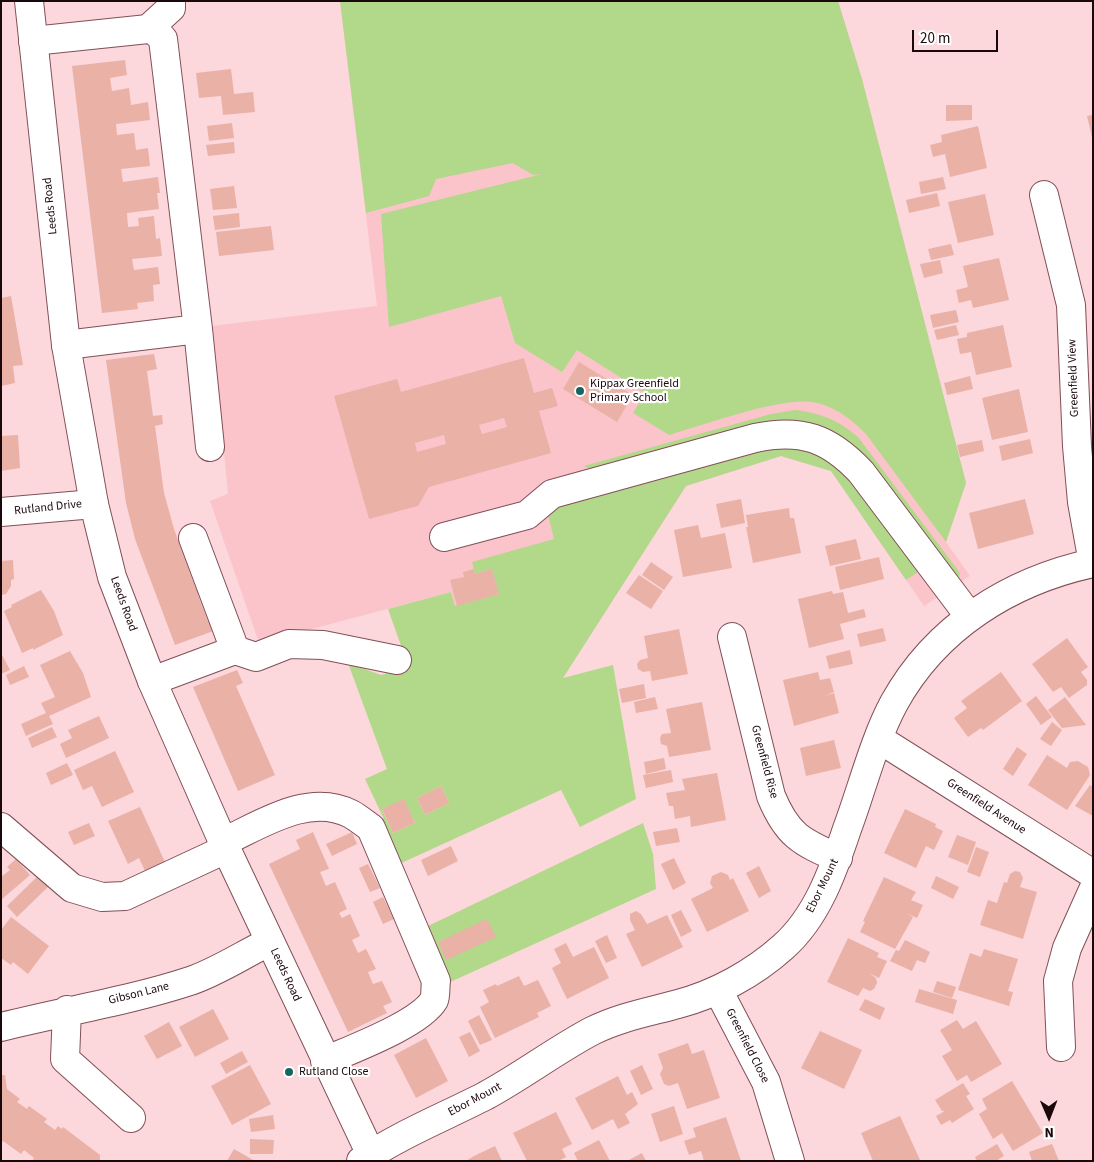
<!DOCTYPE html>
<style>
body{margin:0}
#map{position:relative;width:1094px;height:1162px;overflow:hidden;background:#fcd7dc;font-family:"Source Sans 3",sans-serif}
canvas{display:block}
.frame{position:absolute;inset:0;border:2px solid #1b080b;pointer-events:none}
.north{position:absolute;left:1024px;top:1092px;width:50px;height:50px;-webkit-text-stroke:4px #fff;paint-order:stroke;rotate:179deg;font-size:14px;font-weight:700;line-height:20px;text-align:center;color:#1b080b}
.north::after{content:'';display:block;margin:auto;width:18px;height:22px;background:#1b080b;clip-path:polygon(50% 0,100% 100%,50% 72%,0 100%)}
.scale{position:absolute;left:912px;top:30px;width:86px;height:22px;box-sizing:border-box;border:2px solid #1b080b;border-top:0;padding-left:6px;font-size:15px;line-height:18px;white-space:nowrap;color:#1b080b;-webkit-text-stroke:4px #fff;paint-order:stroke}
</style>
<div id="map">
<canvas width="1094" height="1162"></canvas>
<div class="frame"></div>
<div class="north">N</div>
<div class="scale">20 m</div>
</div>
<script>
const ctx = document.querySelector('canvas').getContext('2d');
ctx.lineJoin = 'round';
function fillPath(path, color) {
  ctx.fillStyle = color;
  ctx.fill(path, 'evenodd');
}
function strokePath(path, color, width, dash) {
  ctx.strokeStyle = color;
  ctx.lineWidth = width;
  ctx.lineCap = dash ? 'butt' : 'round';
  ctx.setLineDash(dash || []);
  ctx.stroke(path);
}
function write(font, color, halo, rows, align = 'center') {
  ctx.font = font + ' "Source Sans 3",sans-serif';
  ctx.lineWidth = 4.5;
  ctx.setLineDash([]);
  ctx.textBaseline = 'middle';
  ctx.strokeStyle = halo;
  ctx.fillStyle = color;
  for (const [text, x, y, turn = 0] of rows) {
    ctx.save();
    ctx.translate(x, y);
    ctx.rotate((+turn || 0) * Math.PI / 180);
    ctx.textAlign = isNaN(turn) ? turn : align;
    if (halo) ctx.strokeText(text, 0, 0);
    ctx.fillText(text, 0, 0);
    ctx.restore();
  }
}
const built = new Path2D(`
 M340,1H838L862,79L966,483L946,542L970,576L924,606L831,471L781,456L686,486L562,679L481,698L451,592L259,643L210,501L228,494L212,326L377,306Z`);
const green = new Path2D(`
 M340,1H838L862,79L966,483L946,542L866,434C851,419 834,405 811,402C778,398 704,425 669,435L633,413L645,393L577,350L562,372L515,343L501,296L389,327L381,214L542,174L533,175L513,163L436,179L429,196L366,213Z
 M795,410C821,413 838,420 858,437L960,573L958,581L945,570L851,444C825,423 808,419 776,423L598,473L584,466L771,414Z
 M756,446L802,448L823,456L843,468L923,569L906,580L831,471L781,456L686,486L563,678L613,665L636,799L580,827L561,790L397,865L379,822L384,819L365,779L387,769L348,663L381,675L409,668L388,609L451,592L455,606L499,594L492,569L475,574L472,562L554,539L548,515L554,502ZM441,786L449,803L425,815L417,798ZM404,800L415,823L393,833L382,810Z
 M643,823L653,854L656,889L448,983L426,927Z`);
const building = new Path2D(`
 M125,60L127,75L110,78L112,91L129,88L131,105L148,102L150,120L116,124L117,135L134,133L136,150L148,148L150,166L121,169L123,182L158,177L160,193H157L159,209L127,213L128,227L139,226L138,218L154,216L156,239L160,238L162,256L132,259L134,270L158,267L160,284L153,285L154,301L137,303L138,309L102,313L72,66Z
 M231,69L234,94L253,92L255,112L223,115L221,96L199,98L196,73Z
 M946,105H972V120L946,121Z
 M1093,115V136L1092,137L1087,116Z
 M232,123L234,138L209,141L207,126Z
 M978,126L987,168L950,177L945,154L933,157L930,145L942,142L941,135Z
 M234,142L235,153L208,156L206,145Z
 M943,177L946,189L921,194L919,182Z
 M234,186L237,208L213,210L210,189Z
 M937,193L940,206L909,213L906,200Z
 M985,194L994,235L958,243L948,202Z
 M239,213L240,227L215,230L213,216Z
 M271,226L274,250L219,256L216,232Z
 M951,244L954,255L931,260L928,249Z
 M999,258L1009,300L973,308L971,300L959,303L956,290L968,287L963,266Z
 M940,260L943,273L924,278L920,264Z
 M11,296L23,365L13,366L15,383L1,386V298Z
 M956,310L959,322L933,328L930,315Z
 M956,325L959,335L937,340L934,330Z
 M1003,325L1012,367L976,375L971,352L960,354L957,339L967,337V333Z
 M154,354L157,369L147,371L153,416L162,415L163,424L155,426L164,493L174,529L196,589L201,587L203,594L198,595L208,621L212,620L216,630L175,645L135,539L126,503L106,360Z
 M524,358L534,393L552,388L558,406L539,411L551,453L429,487L418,506L369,519L334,396L397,379L401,392ZM504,418L507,427L482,434L479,425ZM444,435L446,444L417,452L415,443Z
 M579,362L633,395L617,422L563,389Z
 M970,376L973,389L947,395L944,383Z
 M1019,389L1028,432L992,440L982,398Z
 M18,435L20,468L1,471V436Z
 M1030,439L1033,453L1002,461L999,446Z
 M982,440L984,451L960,457L957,445Z
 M741,499L745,523L721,528L716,504Z
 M1025,499L1034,534L978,549L969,513Z
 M789,508L790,518H794L801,553L753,563L746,527H748L746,515Z
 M698,525L701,538L725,533L732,568L683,577L674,530Z
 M856,539L861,559L830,566L825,546Z
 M879,557L884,579L840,590L835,567Z
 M13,560L14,579L11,580V586L6,594L1,595V561Z
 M651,562L673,577L664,590L642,575Z
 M474,569L475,574L492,569L499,594L457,606L450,580L464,577L463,572Z
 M639,575L663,591L651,609L626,593Z
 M41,590L54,611L63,635L33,650V648L22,653L4,611L12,607L11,605Z
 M832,591L833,594L843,592L848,613L864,609L866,617L840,624L844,639L809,648L798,599Z
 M883,628L886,641L860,647L857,634Z
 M679,629L688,674L652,681L650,671L643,672L638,669L637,664L640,660L648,658L644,636Z
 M1067,638L1088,667L1081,672L1087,680V685L1069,698L1061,687L1053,692L1032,664Z
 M850,650L853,664L829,669L826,656Z
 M70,651L83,673L91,697L49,716L53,724L26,736L21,724L46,713L41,703L55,697L40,665Z
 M1,653L10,670L1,674Z
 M24,666L29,677L10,685L6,675Z
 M237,670L243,683L236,686L275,775L238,791L193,687Z
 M818,672L820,680L830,678L834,692L824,696L834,693L839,713L794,726L783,680Z
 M1001,672L1022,701L983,730L981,728L968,737L954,718L967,708L961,701Z
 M644,684L646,698L622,703L619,689Z
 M1036,696L1052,717L1041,725L1026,704Z
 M655,697L658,709L636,713L634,702Z
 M1065,697L1086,725L1062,728L1048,710Z
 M702,702L711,750L669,757L667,746L661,744L660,738L662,734L671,733L666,709Z
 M99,716L109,738L66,758L60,744L72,738L68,730Z
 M1052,722L1062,730L1051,746L1040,739Z
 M52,727L57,737L32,748L28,738Z
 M834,740L841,768L806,776L800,748Z
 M1017,747L1027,754L1013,776L1003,769Z
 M115,751L134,792L102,807L92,786L83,790L74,770Z
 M1047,755L1067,768L1070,762L1078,761L1088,767L1090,775L1067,810L1028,785Z
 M664,758L666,769L646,774L644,762Z
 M67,763L73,775L51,785L46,773Z
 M671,770L673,782L646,788L643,775Z
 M717,773L726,820L691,827L690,816L675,819L673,806H669L666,793L685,790L682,779Z
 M1090,785L1093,787V816L1075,806Z
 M441,786L449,803L425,815L417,798Z
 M404,799L415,823L393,833L382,809Z
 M140,807L165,862L145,871L139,858L128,864L108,821Z
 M905,809L936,824L935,827L943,831L934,850L926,846L916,868L884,853Z
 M89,823L95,836L74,845L68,832Z
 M677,828L680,842L656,846L653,832Z
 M313,832L329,869L320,872L326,886L335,882L347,909L339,913L342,918L350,914L360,936L352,940L358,953L366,949L376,969L368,972L373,984L382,981L392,1002L383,1006L387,1013L348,1032L269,864L300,849L296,840Z
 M352,832L357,844L332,856L326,844Z
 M957,835L976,842L968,865L948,857Z
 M451,846L458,861L428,876L421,860Z
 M976,847L989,852L980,877L967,872Z
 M674,858L686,883L673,890L661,864Z
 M16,859L30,875L1,900V877L10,870L7,867Z
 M368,864L380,888L370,892L359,868Z
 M759,866L771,891L759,898L746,873Z
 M1015,871L1020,872L1023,878L1020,887L1037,892L1023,939L980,925L988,900L997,903L1004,882L1007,883L1010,874Z
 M721,872L728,875L730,880L733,878L749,911L707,932L691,899L713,888L710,883L712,876Z
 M40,874L51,884L17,917L7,906Z
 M936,876L959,887L953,899L931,888Z
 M884,877L916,892L911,900L923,905L917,918L906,913L913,917L895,949L860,932L865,922L863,921Z
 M383,897L394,919L383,924L373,902Z
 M681,910L692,931L681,937L671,915Z
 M636,911L641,914L647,924L667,915L683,947L642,967L626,934L635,930L630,920V914Z
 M11,917L49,946L28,974L13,962L11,965L1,958V930Z
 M487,919L496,937L446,960L438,942Z
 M607,935L617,958L606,963L595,941Z
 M848,938L879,953L877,957L887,961L879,978L869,973L876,978L877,983L874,989L870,991L863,988L858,996L827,982Z
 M905,940L930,952L925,963L917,960L912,971L890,961L896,950L899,951Z
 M566,943L573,957L594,947L609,978L567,999L552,968L561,963L554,949Z
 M984,949L1018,959L1008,991L1013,992L1009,1006L958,990L970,953L981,957Z
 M519,976L524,986L538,980L551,1006L537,1013L539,1017L495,1038L480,1007L489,1002L483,990L496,984L497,986Z
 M937,981L956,987L952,998L933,992Z
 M919,989L957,1000L953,1014L915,1002Z
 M865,999L885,1008L880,1020L859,1010Z
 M213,1009L229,1039L195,1057L179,1027Z
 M479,1015L492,1040L480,1045L468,1021Z
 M957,1020L963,1029L976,1021L1002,1064L971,1082L967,1075L957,1081L942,1056L952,1050L940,1030Z
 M169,1022L182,1046L157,1059L144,1036Z
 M820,1031L862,1050L844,1089L801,1068Z
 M470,1032L480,1051L469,1057L459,1037Z
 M426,1038L448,1081L416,1098L394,1055Z
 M688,1043L692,1054L704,1050L720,1098L687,1109L678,1083L669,1086L664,1084L660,1074L663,1068L658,1054Z
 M242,1051L248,1062L226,1074L220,1063Z
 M250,1065L271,1104L232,1125L211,1086Z
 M642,1065L653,1089L641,1095L630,1071Z
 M1,1075H5L7,1089L20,1099L17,1102L27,1109L29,1106L47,1119L44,1122L55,1130L58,1126L62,1129L63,1127L100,1155V1161H32L34,1158L24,1150L21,1154L3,1141L1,1143Z
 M618,1076L627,1095L632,1092L638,1104L625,1114L630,1123L618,1129L613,1119L592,1130L575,1098Z
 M1012,1081L1043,1133L1013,1151L1002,1133L993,1139L979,1114L987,1109L982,1099Z
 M963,1083L970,1094L966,1096L974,1109L952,1123L950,1120L941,1125L936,1116L945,1111H942L935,1100Z
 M674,1106L683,1134L660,1142L651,1114Z
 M556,1112L572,1144L562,1149L566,1157L558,1161H527L513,1133Z
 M273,1115L275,1129L251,1132L249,1119Z
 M900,1116L920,1160L873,1161L861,1133Z
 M726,1117L741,1161H704L701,1151L689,1155L684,1141L696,1137L693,1128Z
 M250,1139L274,1140L273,1154H250Z
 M599,1140L610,1161H578L574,1153Z
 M997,1144L1004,1156L996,1161H977L975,1157Z
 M1052,1144L1059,1161H1032L1029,1152Z
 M495,1146L502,1161H466L474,1156Z
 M234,1149L255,1161H227Z
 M642,1153L646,1161H627Z`);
const minor = new Path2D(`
 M148,29L171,8V1
 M33,41L148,29L154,30L163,39L198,329L210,447
 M1044,195L1071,305L1077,446L1082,502L1093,563
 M66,345L198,329
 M1,512L94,504
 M444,537L527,515L552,494L755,438C801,428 829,438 861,472L970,617
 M193,538L235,650L256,657L289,644L323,645L397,660
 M732,637L771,796C787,835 801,842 838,858
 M152,681L235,650
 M879,739L1093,874
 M1,827L72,888L102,897L125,896L226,849
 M223,842C261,825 308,792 351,814C358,818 364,823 371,828L436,981C435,987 436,995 434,1000C420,1024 352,1049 325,1061
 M718,990L766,1082L790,1161
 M67,1010L65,1059L131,1118
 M1,1027C64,1011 129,1001 190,981C217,972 244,954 269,942
 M1061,1047L1058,981L1067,948L1093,890
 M361,1161C399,1135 444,1117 485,1096C522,1076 556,1050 592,1031C620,1017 649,1012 678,1004C716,994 754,973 783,947C817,917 833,871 847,829C862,789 874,740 894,703C936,627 1010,581 1093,563`);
const major = new Path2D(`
 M29,1L66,345L94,504L112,577L152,681L223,842L374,1161`);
const markers = [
 [580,391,5,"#176561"],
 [289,1072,5,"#176561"]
];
const streetNames = [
 ["Leeds Road",51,206,-96],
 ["Greenfield View",1074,378,-92],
 ["Rutland Drive",48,508,-6],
 ["Leeds Road",123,604,70],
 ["Greenfield Rise",764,762,75],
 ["Greenfield Avenue",986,807,33],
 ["Ebor Mount",823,886,-64],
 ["Leeds Road",285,975,65],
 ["Gibson Lane",139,994,-14],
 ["Greenfield Close",747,1046,63],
 ["Ebor Mount",475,1100,-28]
];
const poiNames = [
 ["Kippax Greenfield",590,384],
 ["Primary School",590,398],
 ["Rutland Close",299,1072]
];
fillPath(built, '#fbc4cb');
fillPath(green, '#b2d88a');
fillPath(building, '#eab1a7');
strokePath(minor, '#814f57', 30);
strokePath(major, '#814f57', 30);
strokePath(minor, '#fff', 28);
strokePath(major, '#fff', 28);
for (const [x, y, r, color] of markers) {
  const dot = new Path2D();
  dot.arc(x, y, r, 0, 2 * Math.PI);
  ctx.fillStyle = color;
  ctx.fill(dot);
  strokePath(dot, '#fff', 2);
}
write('12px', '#1b080b', '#fff', streetNames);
write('12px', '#1b080b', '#fff', poiNames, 'left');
</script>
